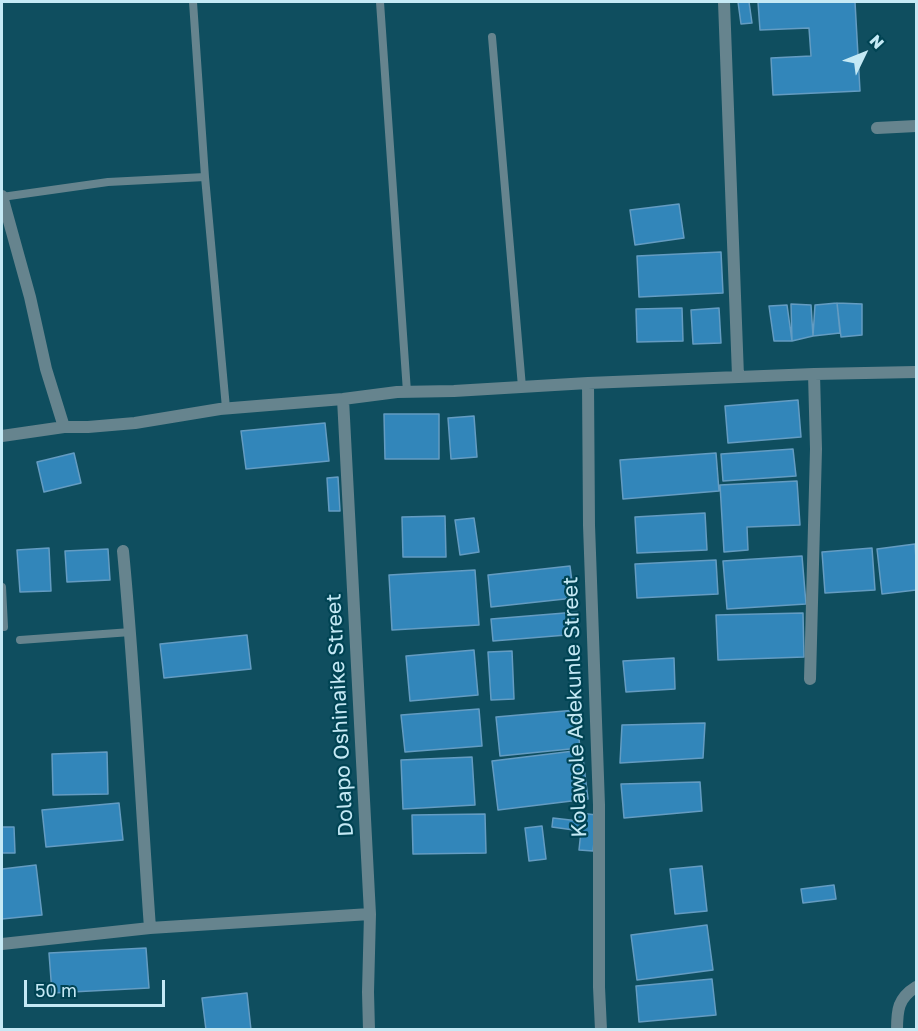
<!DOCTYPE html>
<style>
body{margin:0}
#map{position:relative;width:918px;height:1031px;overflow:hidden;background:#0f4e5f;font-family:"Golos Text",sans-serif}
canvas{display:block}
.frame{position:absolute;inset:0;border:3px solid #c5e9f5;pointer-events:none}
.north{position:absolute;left:834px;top:24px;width:60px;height:60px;-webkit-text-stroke:4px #004353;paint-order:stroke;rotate:47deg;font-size:16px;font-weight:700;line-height:24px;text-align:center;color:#c5e9f5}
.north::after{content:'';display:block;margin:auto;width:21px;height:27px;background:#c5e9f5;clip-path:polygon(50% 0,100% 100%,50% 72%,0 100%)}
.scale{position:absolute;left:24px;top:980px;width:141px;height:27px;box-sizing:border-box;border:3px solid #c5e9f5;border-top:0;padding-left:8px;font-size:18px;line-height:21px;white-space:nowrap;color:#c5e9f5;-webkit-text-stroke:4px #004353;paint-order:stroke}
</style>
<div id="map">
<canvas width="918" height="1031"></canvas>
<div class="frame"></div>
<div class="north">N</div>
<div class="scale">50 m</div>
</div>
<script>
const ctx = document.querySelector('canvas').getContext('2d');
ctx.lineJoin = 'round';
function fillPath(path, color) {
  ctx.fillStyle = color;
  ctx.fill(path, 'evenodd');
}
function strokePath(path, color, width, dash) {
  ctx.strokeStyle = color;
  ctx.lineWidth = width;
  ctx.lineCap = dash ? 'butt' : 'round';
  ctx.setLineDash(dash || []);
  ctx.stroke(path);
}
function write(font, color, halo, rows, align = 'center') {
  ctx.font = font + ' "Golos Text",sans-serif';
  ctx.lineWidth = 4.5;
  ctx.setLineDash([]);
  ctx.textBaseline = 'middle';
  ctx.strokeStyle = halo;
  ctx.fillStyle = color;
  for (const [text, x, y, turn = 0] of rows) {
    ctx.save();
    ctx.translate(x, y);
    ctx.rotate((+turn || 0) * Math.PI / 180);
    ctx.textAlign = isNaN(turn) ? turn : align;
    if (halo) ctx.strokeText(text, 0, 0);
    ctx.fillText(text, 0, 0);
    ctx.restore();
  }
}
const building = new Path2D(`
 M738,2H749L752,23L741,24Z
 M758,2H855L860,91L773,95L771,58L811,56L809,28L760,30Z
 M679,204L684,238L635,245L630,210Z
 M721,252L723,293L639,297L637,256Z
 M837,303L862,304V335L841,337Z
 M837,303L840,333L813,336L815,305Z
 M791,304L811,305L813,336L792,341Z
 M787,305L792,341H774L769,306Z
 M682,308L683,341L637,342L636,309Z
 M719,308L721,343L693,344L691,310Z
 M798,400L801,437L728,443L725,406Z
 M384,414H439V459H385Z
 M474,416L477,457L451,459L448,418Z
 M325,423L329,461L246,469L241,431Z
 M793,449L796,476L723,481L721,454Z
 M74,453L81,483L44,492L37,462Z
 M716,453L719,491L623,499L620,460Z
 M338,477L340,511H329L327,478Z
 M797,481L800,525L747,527L748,550L724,552L720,485Z
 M705,513L707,550L637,553L635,517Z
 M445,516L446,557H403L402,517Z
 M474,518L479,552L460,555L455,520Z
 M915,544L916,560V590L882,594L877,549Z
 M49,548L51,591L20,592L17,550Z
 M872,548L875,590L825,593L822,552Z
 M108,549L110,580L67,582L65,551Z
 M802,556L806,604L727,609L723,561Z
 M716,560L718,594L637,598L635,564Z
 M570,566L574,598L491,607L488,575Z
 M475,570L479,625L392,630L389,575Z
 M577,612L579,634L493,641L491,619Z
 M803,613L804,657L718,660L716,615Z
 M247,635L251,669L164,678L160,644Z
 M474,650L478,695L410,701L406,656Z
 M512,651L514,699L491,700L488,652Z
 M674,658L675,689L626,692L623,661Z
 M479,709L482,746L405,752L401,715Z
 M576,710L580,748L500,756L496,717Z
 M705,723L703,758L620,763L622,725Z
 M582,750L588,799L498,810L492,761Z
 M107,752L108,794L53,795L52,754Z
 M472,757L475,805L403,809L401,760Z
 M700,782L702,811L624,818L621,784Z
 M119,803L123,840L46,847L42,810Z
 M579,813L597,815L593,851L579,850L581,831L552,827L553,818L579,821Z
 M485,814L486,853L413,854L412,815Z
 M542,826L546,859L529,861L525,828Z
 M2,827H14L15,853H2Z
 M36,865L42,915L2,919V869Z
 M702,866L707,911L675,914L670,869Z
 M834,885L836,899L803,903L801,889Z
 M707,925L713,970L637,980L631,935Z
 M146,948L149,988L52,993L49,953Z
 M712,979L716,1015L639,1022L636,986Z
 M247,993L251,1030H206L202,998Z`);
const service = new Path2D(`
 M193,2L205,177L226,408
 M380,2L407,392
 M492,37L522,387
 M2,197L108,182L205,177
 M2,587L4,627
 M20,640L131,632`);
const minor = new Path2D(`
 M724,2L738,376
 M877,128L916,126
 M2,196L30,297L46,369L64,427H88L135,423L220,409L343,399L397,392L454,391L588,383L814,374L816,449L810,679
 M814,374L916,372
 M588,383L589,525L599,805V987L601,1030
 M343,399L370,914L368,992L369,1030
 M2,436L64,427
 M123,551C135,676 141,803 150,928
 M2,944L150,928L370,914
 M897,1030C897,1010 898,998 916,987`);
const streetNames = [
 ["Kolawole Adekunle Street",575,707,-92],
 ["Dolapo Oshinaike Street",340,715,-93]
];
fillPath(building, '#3286ba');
strokePath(building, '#649cc2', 1.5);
strokePath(service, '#66848e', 8);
strokePath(minor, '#66848e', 12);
write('21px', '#c5e9f5', '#004353', streetNames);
</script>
